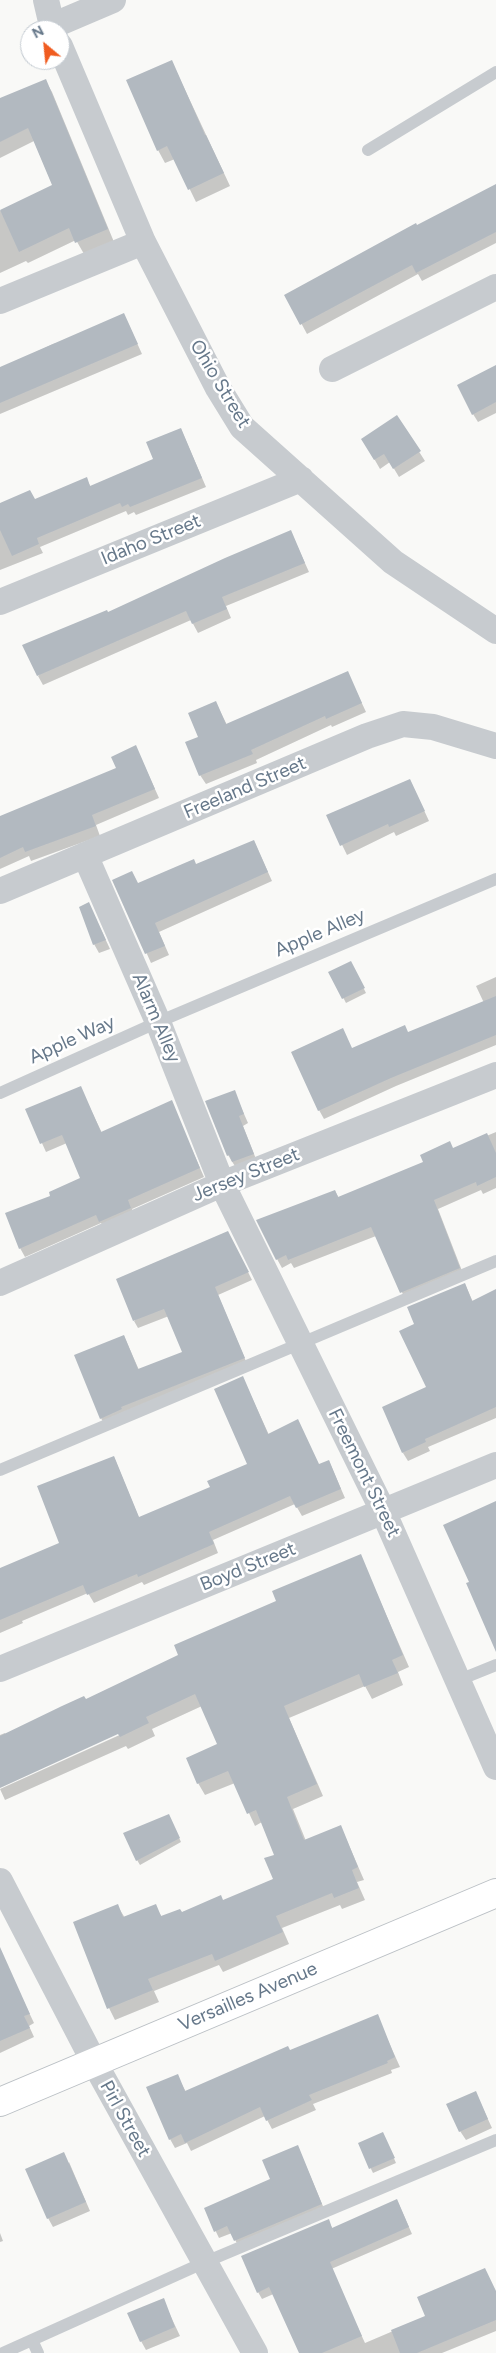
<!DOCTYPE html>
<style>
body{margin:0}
#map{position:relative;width:496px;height:2353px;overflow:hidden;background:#f9f9f7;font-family:Figtree,sans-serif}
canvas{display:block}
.north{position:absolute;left:20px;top:20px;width:50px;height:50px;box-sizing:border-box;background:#fff;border:1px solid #c2c9d0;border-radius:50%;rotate:332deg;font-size:14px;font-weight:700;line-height:20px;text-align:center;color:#66788a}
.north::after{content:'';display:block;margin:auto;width:18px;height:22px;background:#f05c20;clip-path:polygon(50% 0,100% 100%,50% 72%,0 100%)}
</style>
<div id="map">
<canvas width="496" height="2353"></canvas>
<div class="north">N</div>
</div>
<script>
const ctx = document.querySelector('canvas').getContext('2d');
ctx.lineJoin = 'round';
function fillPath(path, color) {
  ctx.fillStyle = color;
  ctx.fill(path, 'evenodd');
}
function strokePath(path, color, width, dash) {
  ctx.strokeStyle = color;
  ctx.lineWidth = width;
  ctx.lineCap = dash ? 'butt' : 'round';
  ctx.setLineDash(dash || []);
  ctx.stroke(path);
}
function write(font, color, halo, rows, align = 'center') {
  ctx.font = font + ' Figtree,sans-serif';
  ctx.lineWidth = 5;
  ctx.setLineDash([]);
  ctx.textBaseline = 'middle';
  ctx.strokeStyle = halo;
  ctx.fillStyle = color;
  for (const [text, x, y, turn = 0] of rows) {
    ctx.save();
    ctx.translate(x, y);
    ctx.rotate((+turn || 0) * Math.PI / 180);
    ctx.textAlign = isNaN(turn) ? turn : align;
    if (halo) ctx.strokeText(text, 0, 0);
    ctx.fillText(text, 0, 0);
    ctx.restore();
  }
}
const shadow = new Path2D(`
 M172,62L230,186L196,202L175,159L165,163L158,150Z
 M45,80L52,92L114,242L84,254L76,240L28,263L26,261L0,273V211L53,186L34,141L0,158V106Z
 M496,186V243L422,281L418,274L307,334L286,295Z
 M128,323L142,354L0,414V369L53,344Z
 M496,366V413L478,422L473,414Z
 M397,417L425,461L399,477L390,462L380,469L368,448Z
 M181,429L206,487L136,515L134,512L128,515L126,511L40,547L43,553L0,570V504L35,501L86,479L91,487L155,459Z
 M291,532L309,572L226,606L231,618L198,633L191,620L43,685L38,676L107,614Z
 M352,682L366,712L332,727L331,725L256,760L257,763L206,784L200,775L216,703L227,725Z
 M136,747L159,798L96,825L100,836L31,861L29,856L0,869V817L118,769Z
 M410,780L429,821L396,836L394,832L347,855L328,816Z
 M254,841L272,881L159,932L169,955L151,963L114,880L138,884L197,866Z
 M89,904L110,949L99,953L94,944Z
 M353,967L366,993L346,1003L330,972Z
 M496,977V1045L396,1086L324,1119L319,1110L352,1049L408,1033L484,1003L476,986Z
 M80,1087L102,1133L171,1102L204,1177L132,1209L135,1217L105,1230L101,1223L25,1257L20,1248L52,1196L82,1179L67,1143L46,1152L27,1110Z
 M234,1091L248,1123L243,1126L258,1164L238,1171L228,1155Z
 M496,1132V1188L483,1194L481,1190L438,1209L464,1276L406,1301L376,1236L294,1268L291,1263L282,1268L277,1259L335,1191L339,1198Z
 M232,1240L252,1280L218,1295L248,1366L105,1426L101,1418L124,1336L139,1370L184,1353L169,1316L138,1328L134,1321Z
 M465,1284L473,1302L496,1294V1418L428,1447L430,1451L408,1461L403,1453L427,1387L416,1324Z
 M243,1378L269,1435L319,1465L329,1461L345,1498L302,1516L295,1504L213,1540L218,1553L144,1585L142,1582L94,1603L88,1593L22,1621L23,1623L0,1633V1569L61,1544L114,1457L139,1518L211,1488L249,1465Z
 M360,1555L409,1667L398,1672L403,1685L372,1699L365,1686L289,1718L323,1796L293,1809L306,1841L341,1827L364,1880L357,1882L365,1900L342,1909L340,1905L282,1928L289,1944L223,1972L219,1965L154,1991L159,2002L115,2020L109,2008L117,1905L125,1918L155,1906L162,1917L223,1902L274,1879L275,1855L262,1822L255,1826L235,1783L205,1795L198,1783L187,1759L218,1745L202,1706L152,1729L155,1736L128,1749L126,1746L5,1800L0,1789L124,1733L123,1730L0,1786V1735L5,1733L6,1735L85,1700L180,1655Z
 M171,1820L181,1842L140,1865L137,1860Z
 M8,1968L34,2023L29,2026L34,2037L0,2053V1972Z
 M377,2016L400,2067L391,2070L392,2073L313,2104L316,2110L272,2129L265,2116L191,2151L187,2143L175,2148L170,2139L177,2075L186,2092Z
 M480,2102L492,2128L466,2140L460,2131Z
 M385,2138L396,2163L373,2173L359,2144Z
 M301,2154L325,2211L239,2248L232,2233L219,2238L205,2209L272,2180Z
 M69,2162L90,2211L53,2227L48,2218Z
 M397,2200L412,2234L262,2299L258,2292L328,2221L333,2229Z
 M0,2233L3,2241L0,2242Z
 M496,2292V2331L442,2353H300L346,2302L365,2343L426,2317Z
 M163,2300L180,2336L146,2350L141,2341Z`);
const building = new Path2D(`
 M172,60L205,135H206L224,173L188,190L167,146L157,151L126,80Z
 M46,79L108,229L75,243L69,228L19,252L0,210L52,185L28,128L0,142V98Z
 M496,184V232L416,273L412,265L300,325L284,295L416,223L417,225Z
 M124,313L138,344L0,403V367Z
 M496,365V402L472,415L457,385Z
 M397,415L421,451L393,469L384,454L374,460L361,439Z
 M181,428L202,478L130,507L128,504L122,507L120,503L37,538L39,544L12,556L0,530V503L30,490L35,499L87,477L90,486L153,459L146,442Z
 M291,530L305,563L222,597L227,609L192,624L186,611L37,676L22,645L107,610L108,612L225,558Z
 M348,671L362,703L326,719L325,716L251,750L253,754L199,776L185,742L198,737L188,713L216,701L226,724Z
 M136,745L155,789L92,815L96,826L25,852L23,847L0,858V816L116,768L111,757Z
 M410,779L425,811L389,827L388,824L340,846L326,815Z
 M254,840L268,872L155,923L165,946L145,954L112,880L132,871L138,883L194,859L196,864Z
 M89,902L106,940L93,945L79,907Z
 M351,961L365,988L342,999L328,972Z
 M496,996V1035L391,1078L318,1111L291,1052L343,1028L352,1048L405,1025L408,1032Z
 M81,1086L101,1132L172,1100L200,1168L128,1200L131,1208L99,1222L96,1215L19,1249L5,1213L50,1196L49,1192L80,1178L62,1135L40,1144L25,1109Z
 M235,1090L244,1114L239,1116L254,1154L232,1162L229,1155L227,1156L205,1101Z
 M487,1133L496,1153V1177L477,1186L476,1182L434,1200L460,1268L400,1293L371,1227L288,1260L286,1255L276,1260L256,1220L335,1190L338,1197L423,1162L420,1155L450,1141L453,1148Z
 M228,1231L249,1272L215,1287L245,1358L121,1407L122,1409L100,1419L74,1355L124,1335L138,1369L182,1352L164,1309L133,1321L116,1279Z
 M465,1283L472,1301L496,1289V1407L425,1439L426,1442L402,1453L382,1407L426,1387L399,1331L414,1324L407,1307Z
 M243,1376L268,1434L298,1419L319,1464L329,1460L341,1489L296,1508L290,1496L209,1532L214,1544L138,1577L137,1574L87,1595L83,1585L0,1620V1568L59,1543L37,1486L114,1456L139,1517L210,1487L207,1481L247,1464L214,1389Z
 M496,1501V1652L466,1583L469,1582L443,1525Z
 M361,1554L403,1655L392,1660L398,1673L364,1687L359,1674L284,1706L317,1784L287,1797L304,1840L341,1825L358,1867L352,1870L359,1888L334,1898L332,1893L276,1916L283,1932L215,1961L212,1954L148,1979L153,1990L107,2009L73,1922L118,1904L123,1917L156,1904L161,1916L180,1909L182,1912L221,1895L223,1900L273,1879L264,1858L274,1855L256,1810L247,1814L228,1771L197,1784L186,1758L217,1744L195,1694L146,1717L149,1723L120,1737L118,1734L0,1788V1736L62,1706L84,1696L86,1699L178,1655L174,1645L276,1601L272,1591Z
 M169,1814L180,1838L136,1861L123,1833Z
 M0,1947L30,2014L24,2016L30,2028L0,2041Z
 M378,2014L395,2057L387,2061L388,2063L309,2095L312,2100L266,2121L260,2107L185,2143L181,2134L169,2140L146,2087L178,2074L185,2091L288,2046L290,2050Z
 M476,2091L488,2119L459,2132L446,2104Z
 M383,2132L395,2158L369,2169L358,2143Z
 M298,2145L322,2204L234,2241L227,2226L214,2232L204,2208L270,2179L262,2160Z
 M64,2152L86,2202L47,2219L25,2169Z
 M397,2199L409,2227L330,2262L362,2336L322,2353H299L269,2287L257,2293L241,2256L329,2219L332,2228Z
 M485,2268L496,2291V2320L417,2353H400L391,2330L425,2316L417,2297Z
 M164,2298L175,2327L140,2342L127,2313Z`);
const lane = new Path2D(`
 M368,150L496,72
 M0,1093L158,1022L496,879
 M0,1470L496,1261
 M459,1680L496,1665
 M32,2340L38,2353
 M3,2353L203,2263L496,2140`);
const street = new Path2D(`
 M46,0L53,30
 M52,26L113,0
 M60,46L143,242L218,388L242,427L393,562L496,631
 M0,301L143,242
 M332,369L496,287
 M0,602L301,479
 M85,855L158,1022L222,1184L383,1511L496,1767
 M0,891L367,736L403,724L433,727L496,746
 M0,1283L222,1184L496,1075
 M0,1669L496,1465
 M0,1881L94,2062L255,2353`);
const secondary = new Path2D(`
 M0,2102L496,1893`);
const streetNames = [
 ["Ohio Street",220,384,59],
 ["Idaho Street",151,540,-22],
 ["Freeland Street",245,788,-23],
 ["Apple Alley",320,933,-23],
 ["Alarm Alley",156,1018,67],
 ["Apple Way",72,1040,-24],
 ["Jersey Street",246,1175,-22],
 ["Freemont Street",364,1473,64],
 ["Boyd Street",248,1567,-22],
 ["Versailles Avenue",248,1997,-23],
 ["Pirl Street",125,2119,61]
];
fillPath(shadow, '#0003');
fillPath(building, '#b2b9c0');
strokePath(secondary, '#bbc0c5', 30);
strokePath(lane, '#c7cbcf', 12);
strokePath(street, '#c7cbcf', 26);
strokePath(secondary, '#fff', 28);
write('19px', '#66788a', '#fff', streetNames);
</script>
